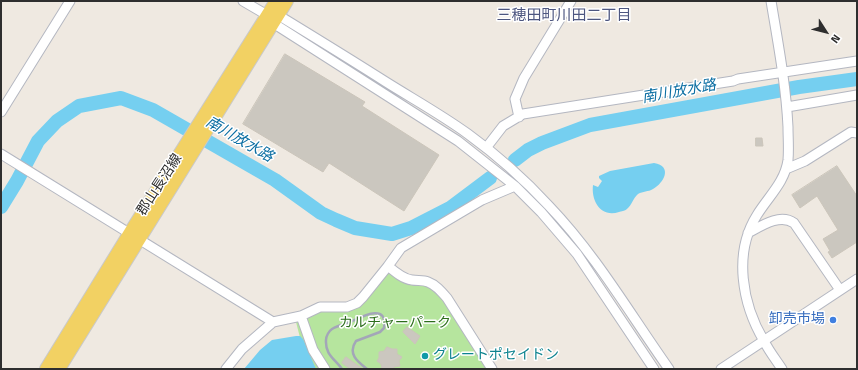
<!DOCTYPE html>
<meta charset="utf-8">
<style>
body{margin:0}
#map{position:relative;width:858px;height:370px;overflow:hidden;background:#efe9e1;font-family:"Titillium Web",sans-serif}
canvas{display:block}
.frame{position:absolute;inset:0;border:2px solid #2e2e2e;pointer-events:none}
.north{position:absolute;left:806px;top:12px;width:40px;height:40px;-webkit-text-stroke:3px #fff;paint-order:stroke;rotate:126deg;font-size:11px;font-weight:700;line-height:16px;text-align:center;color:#2e2e2e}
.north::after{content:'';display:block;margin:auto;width:14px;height:18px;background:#2e2e2e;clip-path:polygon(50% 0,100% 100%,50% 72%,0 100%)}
</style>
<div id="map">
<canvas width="858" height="370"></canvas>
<div class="frame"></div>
<div class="north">N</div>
</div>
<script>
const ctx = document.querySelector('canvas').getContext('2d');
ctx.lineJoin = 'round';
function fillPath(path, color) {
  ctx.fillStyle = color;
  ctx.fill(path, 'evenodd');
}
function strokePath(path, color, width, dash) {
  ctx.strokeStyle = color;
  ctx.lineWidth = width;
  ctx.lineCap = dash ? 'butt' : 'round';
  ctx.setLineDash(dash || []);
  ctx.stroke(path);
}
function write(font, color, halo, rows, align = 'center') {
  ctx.font = font + ' "Titillium Web","Noto Sans JP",sans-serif';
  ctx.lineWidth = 3;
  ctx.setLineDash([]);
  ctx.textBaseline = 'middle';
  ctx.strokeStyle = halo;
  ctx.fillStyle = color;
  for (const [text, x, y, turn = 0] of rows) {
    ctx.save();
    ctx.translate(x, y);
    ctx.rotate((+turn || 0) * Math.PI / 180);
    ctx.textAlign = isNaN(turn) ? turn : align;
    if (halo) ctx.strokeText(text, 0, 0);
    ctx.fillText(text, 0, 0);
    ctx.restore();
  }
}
const green = new Path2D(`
 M388,272L406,281L421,282L437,289L490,369H308L296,322L316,312L341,311Z`);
const water = new Path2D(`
 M654,163C673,166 664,183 653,189C648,192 643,191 638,194C633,198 632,205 627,209C625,211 621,211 619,212C601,218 591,201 593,185L598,187L602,181L599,178V176L610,171Z
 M296,336H300L303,339L316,369H244L260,350L272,340Z`);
const river = new Path2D(`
 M515,160L528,150L542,143L590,125L799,87L857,79
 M1,207L17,181L38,141L57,121L79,106L121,98L153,110L275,180L321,213L336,220L355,228L392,234L411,228L450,208L490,178`);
const building = new Path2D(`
 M285,54L365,102L362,106L439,155L404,211L329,163L323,172L243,124Z
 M756,138H762L763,146H756Z
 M837,166L857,196V242L832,258L828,252L830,251L823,239L838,230L817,196L800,208L792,195Z
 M407,327L420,336L415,344L403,332Z
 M387,347L392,349H397V354L402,357L399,361L400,366L394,367L393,369H382L381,364L377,361L379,358V352L384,351Z
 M346,357L363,369H350L342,363Z`);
const minor = new Path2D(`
 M243,1L267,15L273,23L458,141L515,186L541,212L577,254L654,369
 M771,1C778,43 786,85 788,127C788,138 789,149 788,160C785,182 768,197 757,215C733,253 742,304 764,341C769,351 776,360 782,369
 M272,15H278C314,37 350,59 386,82C413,99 442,115 468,134C497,155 525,180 549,206C596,255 630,314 669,369
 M787,107L857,95
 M1,112L70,1
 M519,117L515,99L524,78L571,1
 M486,148L503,126L523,114L733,81L738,79L857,61
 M1,154L273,322
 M786,169L805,161L851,132L857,133
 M748,233C761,226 780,213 794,223L840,290
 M301,316L313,350L325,369
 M226,369L242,349L273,322L301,316L320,307H347L357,303L363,297L388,266
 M492,369L447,298C441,291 436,285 428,282C423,280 418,281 412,280C403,279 395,272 388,266L401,248L482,200L515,186
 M721,369L857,279`);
const major = new Path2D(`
 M46,369L129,234L276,1
 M59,369L287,1`);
const rail = new Path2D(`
 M342,369C335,359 325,355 326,340C326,336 329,331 332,329C337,326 344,324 350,322C361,317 388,302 384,328L380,332L356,341C347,354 358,362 367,369`);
const markers = [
 [833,320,4,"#3f7fe0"],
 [425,356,4,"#0f9aa8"]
];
const streetNames = [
 ["郡山長沼線",160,185,-57]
];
const shopNames = [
 ["卸売市場",825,320]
];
const parkNames = [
 ["カルチャーパーク",395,324]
];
const cultureNames = [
 ["グレートポセイドン",433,356]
];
const neighbourhoodNames = [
 ["三穂田町川田二丁目",564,16]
];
const waterNames = [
 ["南川放水路",679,92,-10],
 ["南川放水路",239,140,30]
];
fillPath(green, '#b6e59e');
fillPath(water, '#75cff0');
strokePath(river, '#75cff0', 14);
fillPath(building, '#cbc7bf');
strokePath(building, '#cbc5ba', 1);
strokePath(minor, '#b4b7c1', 11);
strokePath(major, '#c9c9c9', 14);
strokePath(minor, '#fff', 9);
strokePath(major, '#f2d163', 12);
strokePath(rail, '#a3a6b8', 2.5);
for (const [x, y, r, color] of markers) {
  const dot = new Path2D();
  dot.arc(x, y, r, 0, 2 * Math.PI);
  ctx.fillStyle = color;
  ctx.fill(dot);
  strokePath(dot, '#fff', 1.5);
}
write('14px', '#2e2e2e', '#fff', streetNames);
write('14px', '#366cbe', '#fff', shopNames, 'right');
write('14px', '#2c6e1b', '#fff', parkNames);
write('14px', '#0d838f', '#fff', cultureNames, 'left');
write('15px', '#4d5680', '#fff', neighbourhoodNames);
write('italic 15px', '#0d6fa3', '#fff', waterNames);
</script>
